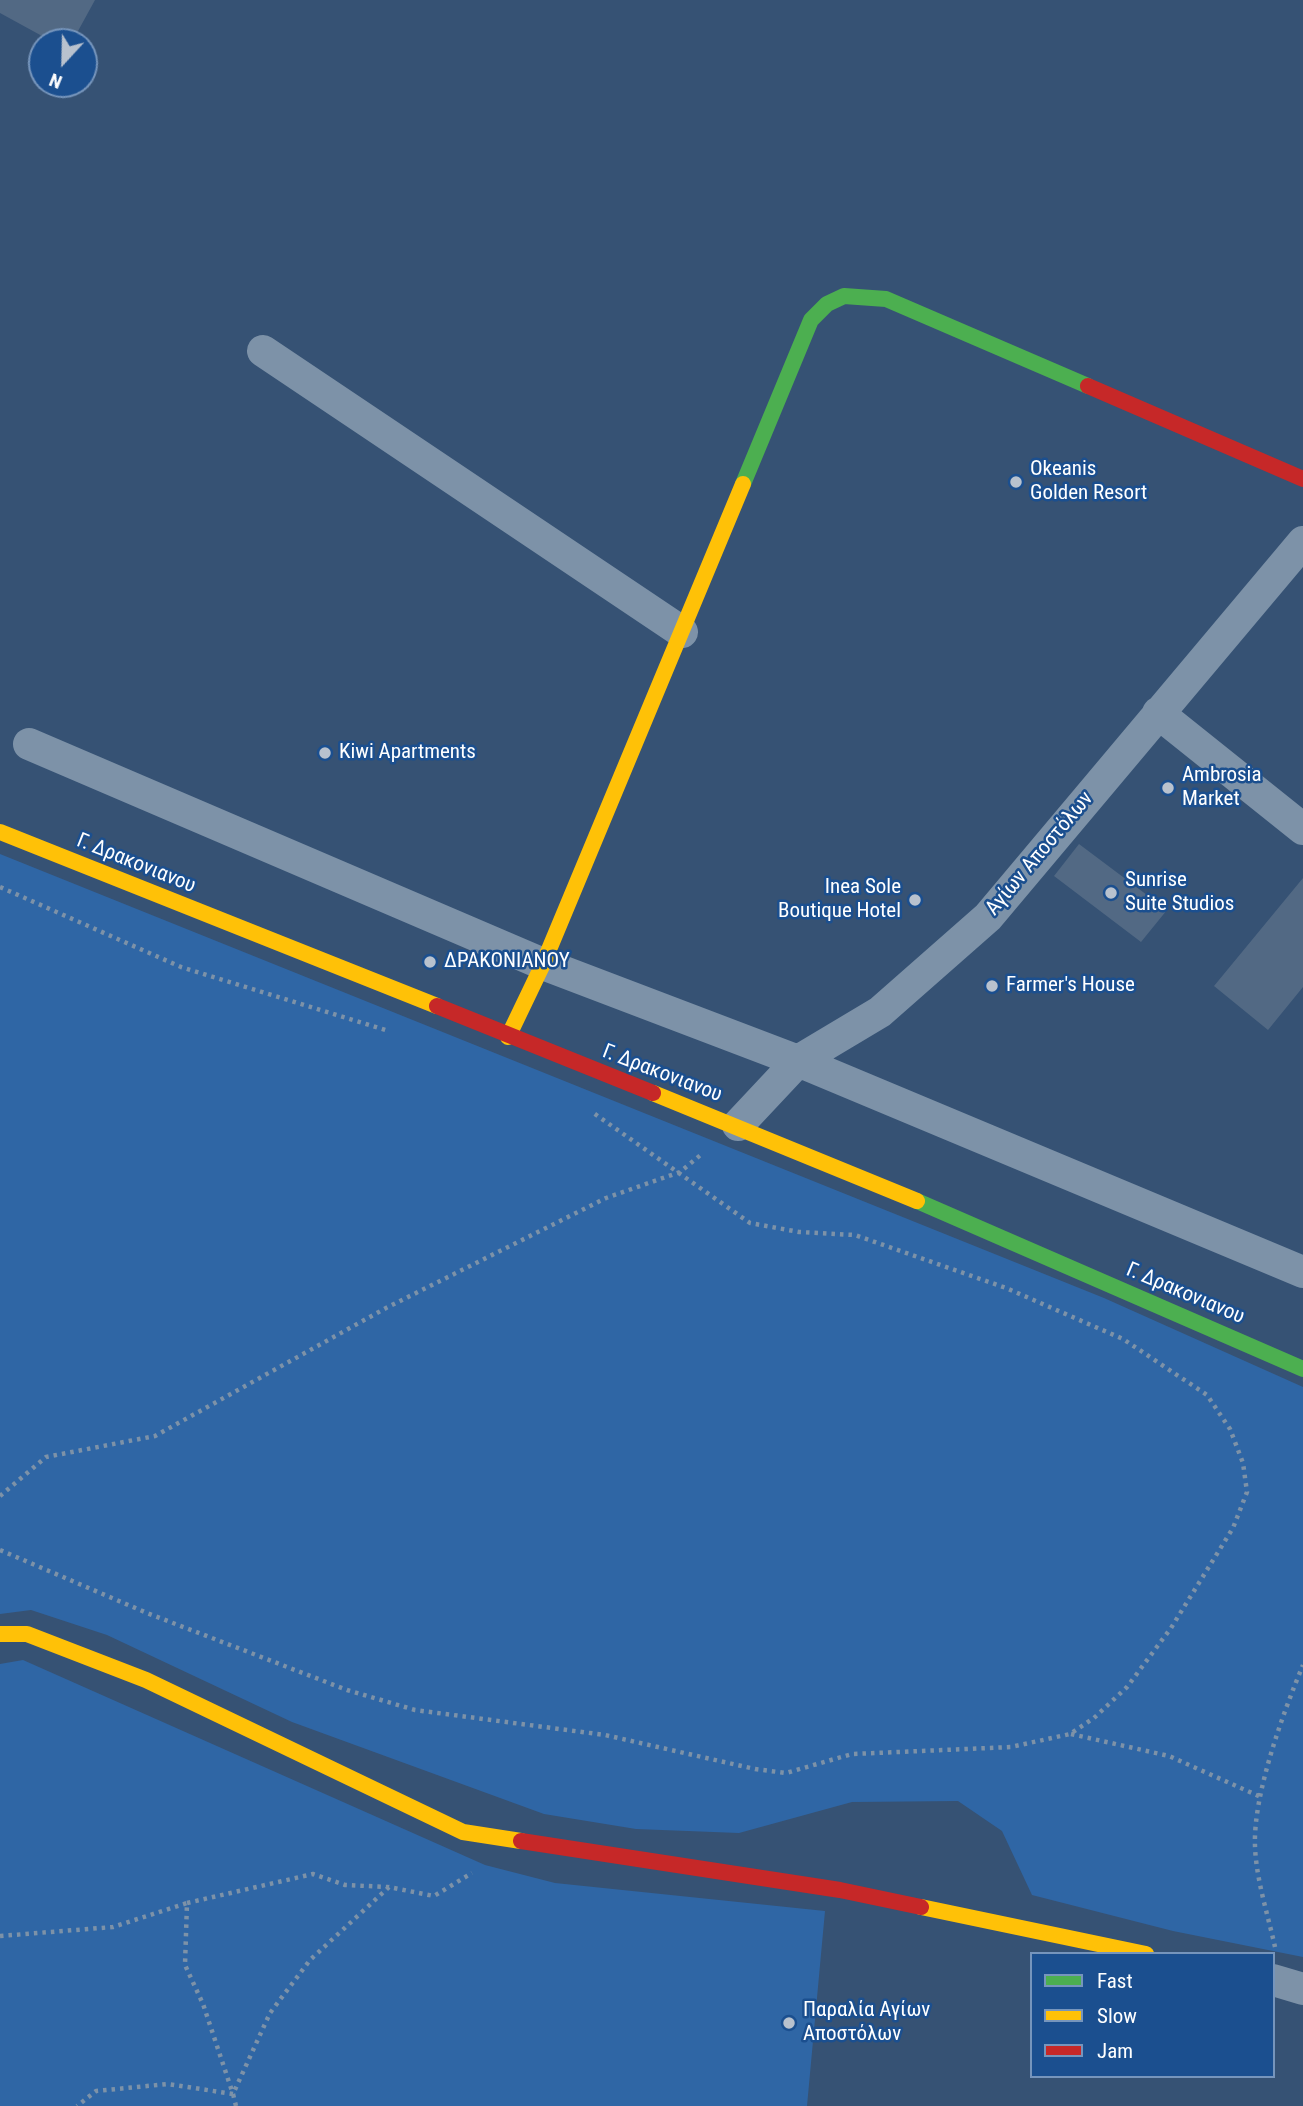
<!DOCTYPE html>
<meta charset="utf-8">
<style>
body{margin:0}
#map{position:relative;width:1303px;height:2106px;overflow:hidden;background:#365274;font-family:"Roboto Condensed",sans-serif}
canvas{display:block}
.legend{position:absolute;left:1030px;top:1952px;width:245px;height:126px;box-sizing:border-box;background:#1b4f8f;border:2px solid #7695bc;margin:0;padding:9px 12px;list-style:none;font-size:21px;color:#fff}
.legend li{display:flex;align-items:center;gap:14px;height:35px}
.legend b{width:35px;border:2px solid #7695bc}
.north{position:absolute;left:28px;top:28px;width:70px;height:70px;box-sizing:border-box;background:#1b4f8f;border:2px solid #7695bc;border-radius:50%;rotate:202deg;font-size:19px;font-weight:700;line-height:28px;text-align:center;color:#fff}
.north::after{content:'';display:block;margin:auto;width:24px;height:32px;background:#b9c2ce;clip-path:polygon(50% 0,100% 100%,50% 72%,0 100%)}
</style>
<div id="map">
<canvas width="1303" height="2106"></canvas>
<ul class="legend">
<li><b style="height:9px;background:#4caf50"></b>Fast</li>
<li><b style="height:9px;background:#ffc107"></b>Slow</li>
<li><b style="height:9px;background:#c62828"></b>Jam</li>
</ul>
<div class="north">N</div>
</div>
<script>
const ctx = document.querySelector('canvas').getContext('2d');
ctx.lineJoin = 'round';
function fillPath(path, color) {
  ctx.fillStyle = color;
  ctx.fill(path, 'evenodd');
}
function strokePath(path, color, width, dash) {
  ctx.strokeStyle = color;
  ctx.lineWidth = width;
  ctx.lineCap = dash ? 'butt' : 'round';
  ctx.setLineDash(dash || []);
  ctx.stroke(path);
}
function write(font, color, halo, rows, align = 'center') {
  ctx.font = font + ' "Roboto Condensed",sans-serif';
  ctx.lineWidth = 5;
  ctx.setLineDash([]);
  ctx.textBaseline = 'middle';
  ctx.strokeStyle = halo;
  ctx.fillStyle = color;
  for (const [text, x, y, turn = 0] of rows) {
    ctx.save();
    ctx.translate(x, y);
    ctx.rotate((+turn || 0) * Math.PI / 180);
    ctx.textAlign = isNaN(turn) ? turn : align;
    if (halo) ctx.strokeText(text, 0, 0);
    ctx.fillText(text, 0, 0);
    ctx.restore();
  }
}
const green = new Path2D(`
 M0,854L1104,1298L1303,1387V1957L1173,1931L1032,1895L1002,1831L958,1801L852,1802L739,1833L636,1829L544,1814L292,1722L107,1635L31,1610L0,1614Z
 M23,1660L485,1865L555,1883L825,1911L807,2106H0V1664Z`);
const building = new Path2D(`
 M0,0H95L72,42H53L0,13Z
 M1079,844L1167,910L1141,942L1054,876Z
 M1303,878V987L1268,1030L1214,986Z`);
const path = new Path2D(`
 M0,887L181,967L389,1031
 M0,1496L46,1457L155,1436L386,1308L606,1198L680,1172L703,1153
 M0,1550L147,1613L347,1690L415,1710L605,1735L755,1769L786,1773L852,1754L1011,1747L1070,1734L1094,1718L1127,1687L1171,1628L1233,1528L1247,1492L1243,1463L1230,1429L1207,1395L1123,1339L1006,1288L855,1235L799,1232L750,1223L592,1112
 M1071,1734L1169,1756L1261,1797
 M187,1903L313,1874L345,1885L388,1887
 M0,1936L113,1927L187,1903L185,1965L203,2004L233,2094L168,2084L96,2091L77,2106
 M1275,1947C1268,1915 1256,1879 1255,1846C1253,1795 1283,1713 1303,1665
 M236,2106L233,2094L270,2013L310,1960L389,1887L434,1896L472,1873`);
const street = new Path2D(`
 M263,351L682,632
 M1158,713L1303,829
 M29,744L543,964L798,1061L1303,1272
 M738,1125L798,1061L880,1012L988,917L1303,542
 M1273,1980L1303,1989`);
const fast = new Path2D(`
 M743,484L811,320L827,304L844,296L886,299L1088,386
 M917,1201L1303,1369`);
const slow = new Path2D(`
 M0,832L437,1006
 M508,1037L543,964L743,484
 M653,1093L917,1201
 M0,1634H27L146,1680L463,1832L521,1841
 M921,1907L1146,1954`);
const jam = new Path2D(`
 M1088,386L1303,479
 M437,1006L653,1093
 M521,1841L840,1890L921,1907`);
const markers = [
 [1016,482,7,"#b9c2ce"],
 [325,753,7,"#b9c2ce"],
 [1168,788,7,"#b9c2ce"],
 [1111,893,7,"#b9c2ce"],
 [915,900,7,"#b9c2ce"],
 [430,962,7,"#b9c2ce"],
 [992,986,7,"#b9c2ce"],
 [789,2023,7,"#b9c2ce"]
];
const poiNames = [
 ["Okeanis",1030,470],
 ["Golden Resort",1030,494],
 ["Kiwi Apartments",339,753],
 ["Ambrosia",1182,776],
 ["Market",1182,800],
 ["Sunrise",1125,881],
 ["Suite Studios",1125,905],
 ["Inea Sole",901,888,"right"],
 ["Boutique Hotel",901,912,"right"],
 ["ΔΡΑΚΟΝΙΑΝΟΥ",444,962],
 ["Farmer's House",1006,986],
 ["Παραλία Αγίων",803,2011],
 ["Αποστόλων",803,2035]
];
const streetNames = [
 ["Αγίων Αποστόλων",1040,854,-50],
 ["Γ. Δρακονιανου",136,864,22],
 ["Γ. Δρακονιανου",662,1074,21],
 ["Γ. Δρακονιανου",1185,1294,23]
];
fillPath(green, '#2f66a5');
fillPath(building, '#526984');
strokePath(path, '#7d92a8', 4.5, [3.5, 5]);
strokePath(street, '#7d92a8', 32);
strokePath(fast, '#4caf50', 16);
strokePath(slow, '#ffc107', 16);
strokePath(jam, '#c62828', 16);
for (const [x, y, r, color] of markers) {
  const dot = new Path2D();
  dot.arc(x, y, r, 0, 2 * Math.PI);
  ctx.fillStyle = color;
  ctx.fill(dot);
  strokePath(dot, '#1b4f8f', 2.5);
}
write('21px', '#fff', '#1b4f8f', poiNames, 'left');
write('21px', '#fff', '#1b4f8f', streetNames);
</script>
